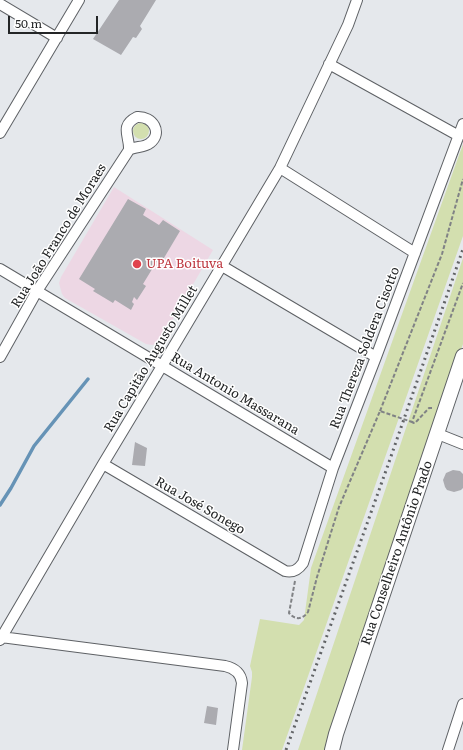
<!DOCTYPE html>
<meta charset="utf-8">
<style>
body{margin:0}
#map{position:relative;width:463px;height:750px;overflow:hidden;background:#e5e8ec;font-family:Literata,serif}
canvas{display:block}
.scale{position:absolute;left:8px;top:16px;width:90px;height:18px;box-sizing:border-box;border:2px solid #232526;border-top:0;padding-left:5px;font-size:12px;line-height:14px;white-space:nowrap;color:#232526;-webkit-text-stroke:3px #fff;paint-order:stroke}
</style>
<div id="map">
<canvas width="463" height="750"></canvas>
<div class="scale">50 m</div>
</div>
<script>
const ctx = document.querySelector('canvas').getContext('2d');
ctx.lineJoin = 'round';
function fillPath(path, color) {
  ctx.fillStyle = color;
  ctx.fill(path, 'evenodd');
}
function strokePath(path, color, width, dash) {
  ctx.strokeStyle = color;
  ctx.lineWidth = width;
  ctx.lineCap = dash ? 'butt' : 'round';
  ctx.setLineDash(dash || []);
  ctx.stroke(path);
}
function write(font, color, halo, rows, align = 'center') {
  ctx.font = font + ' Literata,serif';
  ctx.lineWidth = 3;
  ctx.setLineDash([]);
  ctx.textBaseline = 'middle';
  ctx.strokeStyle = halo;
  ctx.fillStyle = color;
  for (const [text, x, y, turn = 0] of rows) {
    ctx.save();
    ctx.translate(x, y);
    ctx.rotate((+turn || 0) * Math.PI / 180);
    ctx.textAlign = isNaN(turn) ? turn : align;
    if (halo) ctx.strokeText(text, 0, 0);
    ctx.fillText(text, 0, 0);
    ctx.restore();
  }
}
const medical = new Path2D(`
 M114,187L213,250L159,343L152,345L146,344L65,298L62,294L60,287L59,283L61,277Z`);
const green = new Path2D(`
 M133 131a8 8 0 1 1 16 0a8 8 0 1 1-16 0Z
 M463,144V236L282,750H242L252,677V672L250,666L260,619L299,625L304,620L311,568Z
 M463,258V344L325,750H298Z`);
const stream = new Path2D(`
 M0,505L11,488L34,446L88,379`);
const building = new Path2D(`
 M119,0H156L140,26L142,29L136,38L133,37L121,55L93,39Z
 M128,199L146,209L143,215L159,225L163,220L180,231L161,263L157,261L143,284L146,286L137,300L134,297L132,302L134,304L131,310L115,300L113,303L93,291L95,289L79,279Z
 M135,442L147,448L145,466L132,465Z
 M453,470L460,471L463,474V488L461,490L454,492L447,490L445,487L443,480L446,473Z
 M207,706L218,708L216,725L204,723Z`);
const path = new Path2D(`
 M432,408H429L415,423H414L412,422L463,283
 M380,411L442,254L463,179
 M295,581L289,613C295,620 302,620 308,612L317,577L339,507L380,411L412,422`);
const street = new Path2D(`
 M0,4L57,38
 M329,64L459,136
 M137,117C153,116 163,133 150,143C144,148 135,146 129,150C130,136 119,126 137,117Z
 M0,133L79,0
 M280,168L415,253
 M222,266L376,357
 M0,269L333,468
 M0,357L37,291L129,150
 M438,434L463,444
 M103,464L285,571C293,573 298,570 303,563L333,468L376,357L463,124
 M1,637L225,666C234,668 241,673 242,683L233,750
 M0,640L103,464L162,366L280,168L348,25L357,0
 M448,750L463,704`);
const secondary = new Path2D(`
 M332,750L336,734L463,356`);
const rail = new Path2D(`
 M286,750L388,465L463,249`);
const markers = [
 [137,264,5,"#e0444e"]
];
const streetNames = [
 ["Rua João Franco de Moraes",59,236,-58],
 ["Rua Thereza Soldera Cisotto",365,348,-69],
 ["Rua Capitão Augusto Millet",151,359,-59],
 ["Rua Antonio Massarana",235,394,31],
 ["Rua José Sonego",200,506,30],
 ["Rua Conselheiro Antônio Prado",397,553,-71]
];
const healthNames = [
 ["UPA Boituva",146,264]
];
fillPath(medical, '#edd7e4');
fillPath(green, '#d3dfaf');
strokePath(stream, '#6693b6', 3.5);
fillPath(building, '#ababb0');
strokePath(street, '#5e6165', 12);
strokePath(secondary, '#5e6165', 16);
strokePath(path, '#808285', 2, [4, 2]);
strokePath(street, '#fff', 10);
strokePath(secondary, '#fff', 14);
strokePath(rail, '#626466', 3, [2, 4]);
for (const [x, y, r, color] of markers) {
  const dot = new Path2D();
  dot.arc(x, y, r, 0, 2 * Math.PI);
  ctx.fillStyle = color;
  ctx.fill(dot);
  strokePath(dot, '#fff', 1.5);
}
write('13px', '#232526', '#fff', streetNames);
write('13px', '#be3a42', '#fff', healthNames, 'left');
</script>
